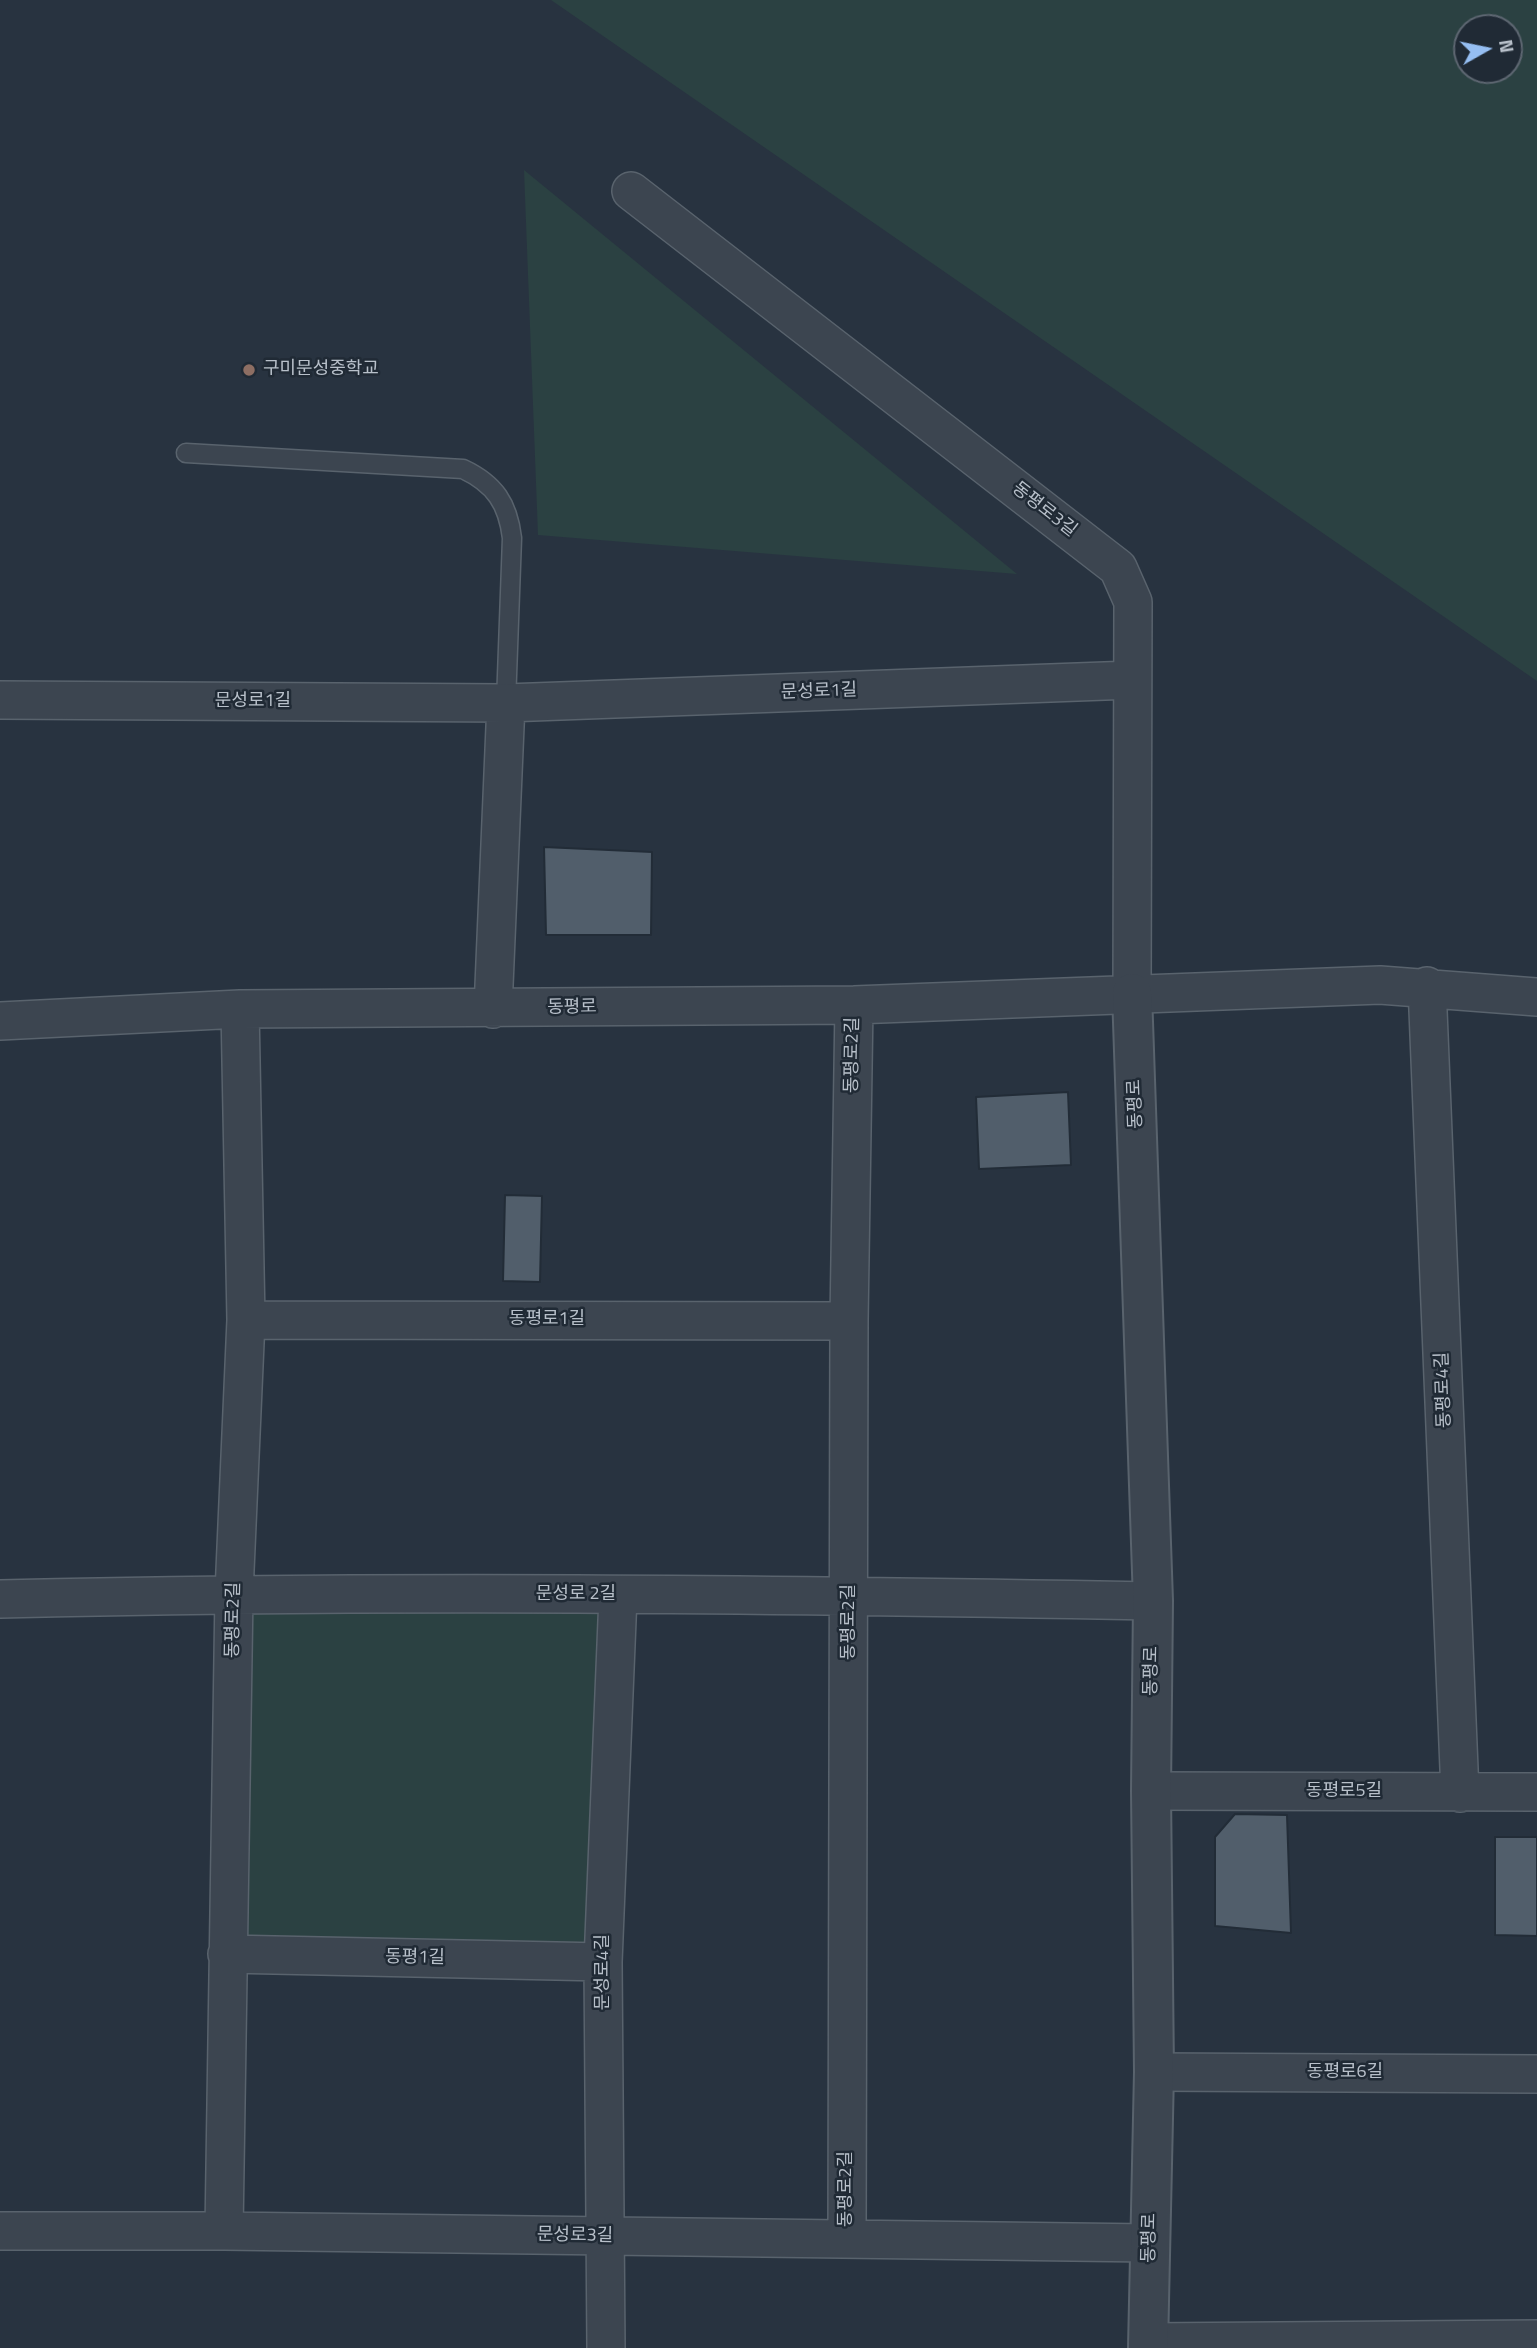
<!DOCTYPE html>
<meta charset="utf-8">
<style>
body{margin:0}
#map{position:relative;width:1537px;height:2348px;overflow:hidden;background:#283340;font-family:"Titillium Web",sans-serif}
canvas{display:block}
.north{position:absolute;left:1453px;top:14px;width:70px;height:70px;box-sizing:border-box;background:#202a35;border:2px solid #5d6671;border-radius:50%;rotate:81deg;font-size:19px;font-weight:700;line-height:28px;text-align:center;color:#b8c0ca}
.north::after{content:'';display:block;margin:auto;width:24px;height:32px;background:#95bef2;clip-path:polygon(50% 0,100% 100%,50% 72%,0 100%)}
</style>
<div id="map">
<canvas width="1537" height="2348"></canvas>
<div class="north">N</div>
</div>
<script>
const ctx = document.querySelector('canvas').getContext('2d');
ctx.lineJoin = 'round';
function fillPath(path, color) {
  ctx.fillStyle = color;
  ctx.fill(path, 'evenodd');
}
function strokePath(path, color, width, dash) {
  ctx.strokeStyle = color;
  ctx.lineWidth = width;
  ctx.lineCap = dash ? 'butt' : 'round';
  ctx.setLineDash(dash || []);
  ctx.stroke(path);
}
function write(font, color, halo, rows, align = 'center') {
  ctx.font = font + ' "Titillium Web","Noto Sans KR",sans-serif';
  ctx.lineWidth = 5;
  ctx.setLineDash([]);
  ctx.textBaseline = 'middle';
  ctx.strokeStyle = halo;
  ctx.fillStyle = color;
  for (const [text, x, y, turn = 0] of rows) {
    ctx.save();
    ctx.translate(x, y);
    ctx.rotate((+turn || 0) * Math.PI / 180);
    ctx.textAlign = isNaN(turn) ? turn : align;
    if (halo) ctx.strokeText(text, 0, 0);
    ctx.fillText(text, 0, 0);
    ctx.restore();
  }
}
const green = new Path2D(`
 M551,0H1537V681ZM1509,28V70H1467V28Z
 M524,170L1017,574L538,535Z
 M234,1593L618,1596L603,1962L227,1954Z`);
const building = new Path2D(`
 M544,847L652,852L651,935H546Z
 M1068,1092L1071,1165L979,1169L976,1097Z
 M505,1195L542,1196L540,1282L503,1281Z
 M1235,1814L1287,1815L1291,1933L1215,1926V1837Z
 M1495,1837H1537V1936L1495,1935Z`);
const service = new Path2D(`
 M186,453L463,469C495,484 508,504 512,538L506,703`);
const minor = new Path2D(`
 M631,191L1118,568L1133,602L1132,993
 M0,700L506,703L1132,680
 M1427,986L1460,1793
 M493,1009L506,703
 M0,1021L240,1009L854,1005L1380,985L1537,997
 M246,1320L849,1321
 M0,1599C384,1590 769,1594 1153,1601
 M1151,1791L1537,1792
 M227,1954L603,1962
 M1154,2072L1537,2074
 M0,2231H224L1150,2243
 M224,2231L234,1593L246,1320L240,1009
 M847,2238L849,1321L854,1005
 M1148,2342L1537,2339
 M606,2348L603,1962L618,1596`);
const tertiary = new Path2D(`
 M1132,993L1153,1601L1151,1791L1154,2072L1148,2348`);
const markers = [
 [249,370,7,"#8d6e63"]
];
const poiNames = [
 ["구미문성중학교",263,370]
];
const streetNames = [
 ["동평로3길",1044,510,38],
 ["문성로1길",819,692,-2],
 ["문성로1길",253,702],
 ["동평로",572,1008,-1],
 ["동평로2길",853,1055,-89],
 ["동평로",1136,1104,-92],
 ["동평로1길",547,1320],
 ["동평로4길",1444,1390,-92],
 ["문성로 2길",576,1595],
 ["동평로2길",234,1620,-89],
 ["동평로2길",850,1622,-90],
 ["동평로",1152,1671,-89],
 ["동평로5길",1344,1792],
 ["동평1길",415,1958,1],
 ["문성로4길",604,1972,-90],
 ["동평로6길",1345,2073],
 ["동평로2길",847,2189,-90],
 ["문성로3길",575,2236,1],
 ["동평로",1150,2238,-89]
];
fillPath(green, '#2b4142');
fillPath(building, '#515e6b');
strokePath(building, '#222c37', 2);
strokePath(service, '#59636d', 21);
strokePath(minor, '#59636d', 40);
strokePath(tertiary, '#59636d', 42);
strokePath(service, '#3c4550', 18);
strokePath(minor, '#3c4550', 37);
strokePath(tertiary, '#3c4550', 38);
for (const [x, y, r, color] of markers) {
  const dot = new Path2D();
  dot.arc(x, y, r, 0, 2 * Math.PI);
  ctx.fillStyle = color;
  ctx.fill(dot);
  strokePath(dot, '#202a35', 2.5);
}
write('18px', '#b8c0ca', '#202a35', poiNames, 'left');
write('18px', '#b8c0ca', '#202a35', streetNames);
</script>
